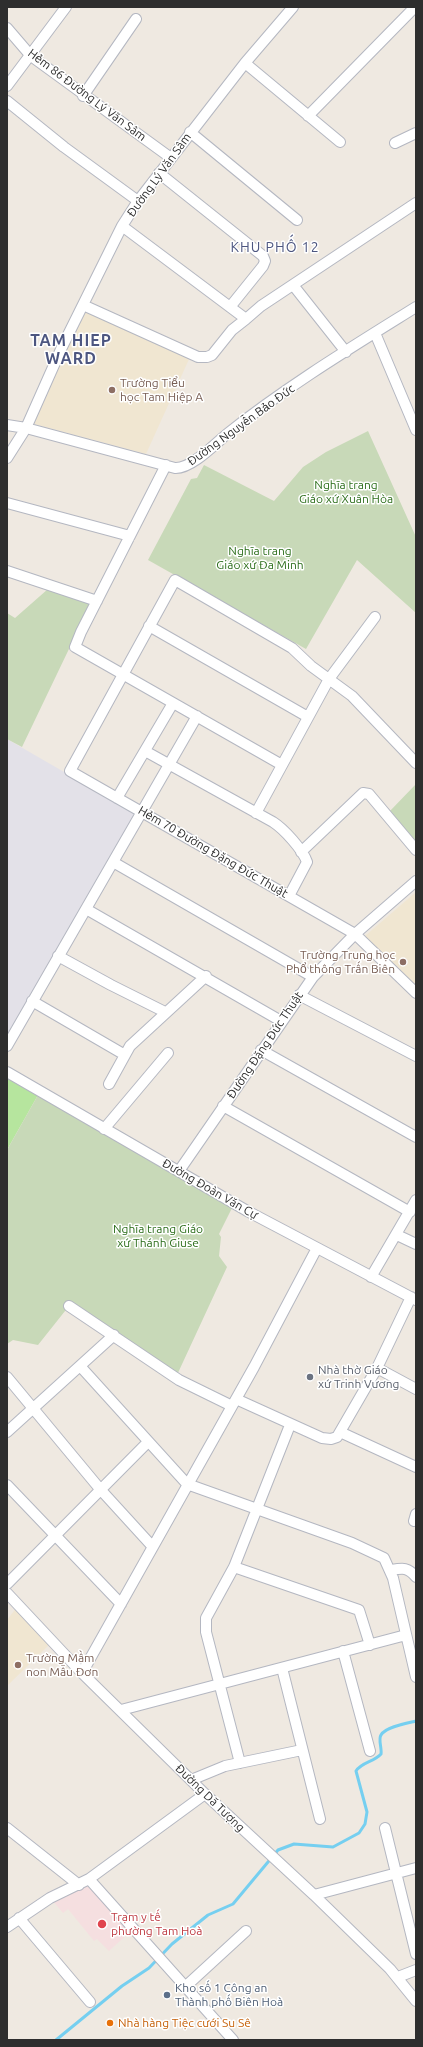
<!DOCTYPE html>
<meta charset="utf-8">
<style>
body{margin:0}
#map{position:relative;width:423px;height:2047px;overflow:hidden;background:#efe9e1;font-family:Ubuntu,sans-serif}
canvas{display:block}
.frame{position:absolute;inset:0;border:8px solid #2e2e2e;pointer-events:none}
</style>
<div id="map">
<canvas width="423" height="2047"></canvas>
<div class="frame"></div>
</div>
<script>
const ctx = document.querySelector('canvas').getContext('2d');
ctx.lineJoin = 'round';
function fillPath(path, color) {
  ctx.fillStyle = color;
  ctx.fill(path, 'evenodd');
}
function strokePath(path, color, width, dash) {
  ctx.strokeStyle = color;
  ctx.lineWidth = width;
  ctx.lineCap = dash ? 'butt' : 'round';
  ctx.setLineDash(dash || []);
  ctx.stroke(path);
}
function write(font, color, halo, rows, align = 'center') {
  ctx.font = font + ' Ubuntu,sans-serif';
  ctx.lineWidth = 3;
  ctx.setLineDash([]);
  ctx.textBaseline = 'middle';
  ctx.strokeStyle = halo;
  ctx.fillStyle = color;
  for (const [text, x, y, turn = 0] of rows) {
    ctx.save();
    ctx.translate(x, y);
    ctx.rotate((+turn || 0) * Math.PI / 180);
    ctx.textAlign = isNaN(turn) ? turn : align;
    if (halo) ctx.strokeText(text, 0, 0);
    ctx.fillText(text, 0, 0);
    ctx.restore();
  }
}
const industrial = new Path2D(`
 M7,739L135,813L7,1038Z`);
const education = new Path2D(`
 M86,311L190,357L146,454L34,424L65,354Z
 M416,892V987L365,936Z
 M17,1607L51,1643L7,1686V1620Z`);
const medical = new Path2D(`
 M88,1884L131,1931L109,1951L97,1939L94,1941L68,1909L63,1913L53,1901Z`);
const green = new Path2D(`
 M7,1077L38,1095L7,1150Z`);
const cemetery = new Path2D(`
 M368,431L416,537V613L357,560L306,649L148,560L191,479L197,478L204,465L274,501L303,467L326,452Z
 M48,589L91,603L22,747L7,739V613L15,618Z
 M416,784V844L389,812Z
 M38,1095L232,1208L219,1234L221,1237L219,1256L227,1267L177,1375L69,1306L38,1345L13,1340L7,1344V1150Z`);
const stream = new Path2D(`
 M56,2040L122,1986L149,1968L172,1944L208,1915L233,1904L278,1850L294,1844L333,1847L359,1833L365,1824L367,1812L356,1771C362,1762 374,1762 381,1754C382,1748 378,1739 381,1735C385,1727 408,1723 416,1721`);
const minor = new Path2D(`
 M7,28L31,56L171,158
 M245,63L340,142
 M7,86L66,7
 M83,96L136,19
 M7,101L64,147L138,201
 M308,116L413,9
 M190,132L297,220
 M395,143L416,133
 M159,173L263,256L265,261L263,266L230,307
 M122,226L246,319L261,306L416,203
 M293,285L346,352
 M83,305L198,357H207L212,355L232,330L246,319
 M375,333L416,430
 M7,425L26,428L175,468C191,469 215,444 227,434C286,387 352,347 416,307
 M7,458L26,428L62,347L122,226L138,201L245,63L293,7
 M166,465L81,632L75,647L282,765
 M7,503L130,536
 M7,571L97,601
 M149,626L308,717
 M145,751L273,822C284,829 303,850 307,862L289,896
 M416,763L352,696L311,666L292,648L175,580L70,771L355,934L416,993
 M117,798L173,703
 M256,813L329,679L375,617
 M301,852L363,793L369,794L416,850
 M113,862L313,977
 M86,909L281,1021
 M58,956L111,985L165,1012
 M299,995L416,1056
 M32,1001L125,1055L130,1046L206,976
 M7,1046L197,716
 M261,1050L416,1137
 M7,1072L249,1212L416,1300
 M109,1084L125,1055
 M223,1106L410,1212
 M104,1129L168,1053
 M179,1171L313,977L355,934L416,881
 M397,1235L416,1244
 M371,1277L416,1200
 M69,1306L179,1380L232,1406
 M80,1366L187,1484L352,1543L384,1558L393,1578L416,1677
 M377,1368L416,1389
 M7,1377L100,1489L152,1546
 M236,1399L322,1438L331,1439L337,1437L377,1368L411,1297
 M7,1432L114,1335
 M340,1432L416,1467
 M7,1485L121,1604
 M414,1521L416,1514
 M234,1567L359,1610L370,1645
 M391,1570C403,1568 408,1567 416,1577
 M7,1584L148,1442
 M7,1593L82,1673L205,1794L314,1895L390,1969L416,2001
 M343,1651L370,1751
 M282,1668L320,1819
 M82,1673L254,1367L317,1248
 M121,1710L406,1635
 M240,1763L206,1632V1618L234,1567L290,1425
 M191,1780L225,1766L302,1750
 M7,1828L79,1885
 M385,1828L416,1954
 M89,1879L233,2040
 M314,1895L416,1868
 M19,1918L90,2002
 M7,1927L50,1898L89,1879L205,1794
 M398,1977L416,1970
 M185,1987L246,1931`);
const markers = [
 [112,390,4,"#8d6e63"],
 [403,962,4,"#8d6e63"],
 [310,1377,4,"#6b7280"],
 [18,1665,4,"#8d6e63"],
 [102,1924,5,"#e0444e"],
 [167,1995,4,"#5c6f8a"],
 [110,2023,4,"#e8710a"]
];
const streetNames = [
 ["Hẻm 86 Đường Lý Văn Sâm",87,95,37],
 ["Đường Lý Văn Sâm",159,175,-54],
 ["Đường Nguyễn Bảo Đức",241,425,-36],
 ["Hẻm 70 Đường Đặng Đức Thuật",213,852,30],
 ["Đường Đặng Đức Thuật",265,1045,-56],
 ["Đường Đoàn Văn Cự",210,1189,30],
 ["Đường Dã Tượng",210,1798,44]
];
const educationNames = [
 ["Trường Tiểu",120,383],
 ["học Tam Hiệp A",120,397],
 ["Trường Trung học",395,955,"right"],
 ["Phổ thông Trấn Biên",395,969,"right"],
 ["Trường Mầm",26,1658],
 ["non Mẫu Đơn",26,1672]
];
const parkNames = [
 ["Nghĩa trang",346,485],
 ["Giáo xứ Xuân Hòa",346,499],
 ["Nghĩa trang",260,551],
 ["Giáo xứ Đa Minh",260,565],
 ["Nghĩa trang Giáo",158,1229],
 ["xứ Thánh Giuse",158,1243]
];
const worshipNames = [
 ["Nhà thờ Giáo",318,1370],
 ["xứ Trinh Vương",318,1384]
];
const healthNames = [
 ["Trạm y tế",111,1917],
 ["phường Tam Hoà",111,1931]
];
const serviceNames = [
 ["Kho số 1 Công an",175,1988],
 ["Thành phố Biên Hoà",175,2002]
];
const foodNames = [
 ["Nhà hàng Tiệc cưới Su Sê",118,2023]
];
const quarterNames = [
 ["KHU PHỐ 12",275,247]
];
const districtNames = [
 ["TAM HIEP",71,341],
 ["WARD",71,359]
];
fillPath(industrial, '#e3e1e8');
fillPath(education, '#f0e6d1');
fillPath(medical, '#f5dfe0');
fillPath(green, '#b6e59e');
fillPath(cemetery, '#c8d9b8');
strokePath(stream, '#75cff0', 3);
strokePath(minor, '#b4b7c1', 12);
strokePath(minor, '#fff', 10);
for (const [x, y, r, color] of markers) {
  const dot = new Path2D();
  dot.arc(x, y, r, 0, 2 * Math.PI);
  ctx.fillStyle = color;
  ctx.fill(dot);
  strokePath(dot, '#fff', 1.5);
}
write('12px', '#2e2e2e', '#fff', streetNames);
write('12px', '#785e54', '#fff', educationNames, 'left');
write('12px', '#2c6e1b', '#fff', parkNames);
write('12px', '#5b616d', '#fff', worshipNames, 'left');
write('12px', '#be3a42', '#fff', healthNames, 'left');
write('12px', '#4e5e75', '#fff', serviceNames, 'left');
write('12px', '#c56008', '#fff', foodNames, 'left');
ctx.letterSpacing = '1px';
write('14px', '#4d5680', '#fff', quarterNames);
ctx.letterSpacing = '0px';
ctx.letterSpacing = '1px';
write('bold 16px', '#4d5680', '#fff', districtNames);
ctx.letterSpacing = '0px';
</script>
